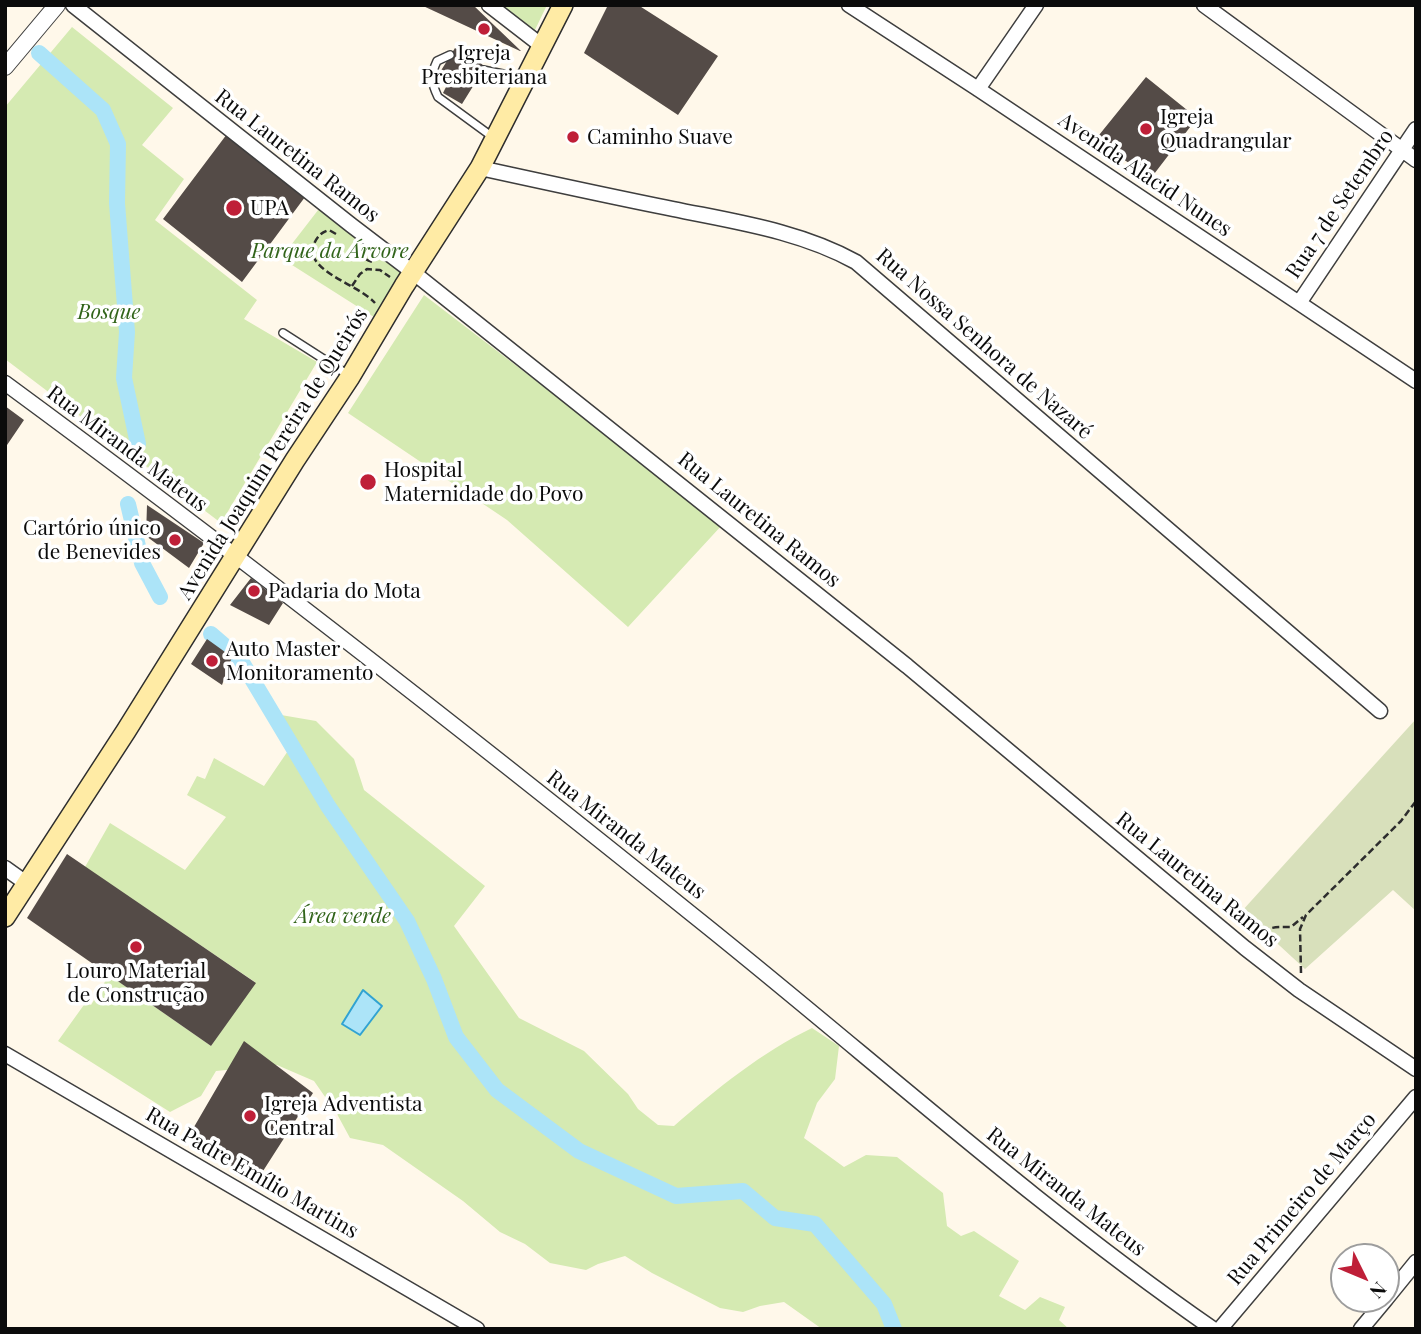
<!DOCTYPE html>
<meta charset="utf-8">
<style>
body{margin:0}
#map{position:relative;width:1421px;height:1334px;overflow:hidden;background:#fff8ea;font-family:"Playfair Display",serif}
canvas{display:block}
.frame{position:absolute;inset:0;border:7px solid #0b0b0b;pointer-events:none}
.north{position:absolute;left:1330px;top:1243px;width:70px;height:70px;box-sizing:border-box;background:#fff;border:2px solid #9d9d9d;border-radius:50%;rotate:133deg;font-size:19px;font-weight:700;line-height:28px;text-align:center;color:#0b0b0b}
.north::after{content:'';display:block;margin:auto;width:24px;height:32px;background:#bf1f38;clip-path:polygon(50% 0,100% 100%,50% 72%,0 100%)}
</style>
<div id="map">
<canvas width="1421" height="1334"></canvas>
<div class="frame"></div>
<div class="north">N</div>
</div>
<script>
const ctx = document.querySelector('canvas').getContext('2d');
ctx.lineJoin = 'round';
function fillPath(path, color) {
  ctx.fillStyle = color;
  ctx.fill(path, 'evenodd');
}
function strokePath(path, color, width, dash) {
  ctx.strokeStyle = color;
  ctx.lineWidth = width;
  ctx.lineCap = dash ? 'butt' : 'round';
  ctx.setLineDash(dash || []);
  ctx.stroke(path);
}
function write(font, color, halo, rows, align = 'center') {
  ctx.font = font + ' "Playfair Display",serif';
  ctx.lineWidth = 7;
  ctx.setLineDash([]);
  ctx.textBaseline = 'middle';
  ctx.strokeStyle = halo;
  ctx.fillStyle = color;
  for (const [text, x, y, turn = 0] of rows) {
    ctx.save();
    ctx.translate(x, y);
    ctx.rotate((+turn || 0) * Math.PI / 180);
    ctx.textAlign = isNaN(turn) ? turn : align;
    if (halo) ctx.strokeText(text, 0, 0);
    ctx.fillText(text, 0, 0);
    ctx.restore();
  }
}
const green = new Path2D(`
 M498,5H547L533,34Z
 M72,27L173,108L142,145L184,179L155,220L257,300L244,319L317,362L221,523L5,359V107Z
 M322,205L409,270L377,319L281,258Z
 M424,295L723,524L628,627L507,520L348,413Z
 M281,715L316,721L354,759L364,790L485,886L454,926L519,1018L584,1051L628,1094L638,1109L658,1125L674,1126C716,1089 762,1052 812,1028L839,1046L835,1079L817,1103L804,1138L844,1167L866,1155L897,1157L943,1193L947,1226L961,1236L974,1231L1019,1261L999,1296L1025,1310L1040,1297L1065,1307L1059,1320L1069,1329H822L784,1302L760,1306L743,1312L720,1308L652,1273L625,1256L598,1264L586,1270L550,1263L525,1244L500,1232L463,1201L383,1145L350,1138L337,1114L314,1081L277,1065L216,1071L201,1096L170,1112L58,1041L86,1002L91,1005L109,975L211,1046L255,982L85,867L110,823L185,870L226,817L187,795L197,776L205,779L214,758L264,786L294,742Z`);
const cemetery = new Path2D(`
 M1416,719V911L1393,890L1305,969L1242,911Z`);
const water = new Path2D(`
 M363,990L382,1006L360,1035L342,1024Z`);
const canal = new Path2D(`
 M39,53L103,110L118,144L117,203L127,332L124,378L138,444
 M128,504L142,563L160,597
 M211,634L240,659L328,806L407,921L434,979L456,1037L497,1090L579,1151L676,1196L743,1191L775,1218L815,1224L884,1304L894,1329`);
const building = new Path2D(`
 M421,5H473L521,51H520Z
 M608,5H638L718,56L678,115L584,53Z
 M455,48L469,54L465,61L469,63L473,56L485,67L462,104L443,93L447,85L437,77Z
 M1146,77L1197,118L1151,178L1095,140Z
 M227,134L305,197L242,282L163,219Z
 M5,406L24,420L5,448Z
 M147,505L204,543L189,568L146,536Z
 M251,578L283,603L269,625L230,605Z
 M207,639L232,657L222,685L191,664Z
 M67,854L256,983L211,1046L27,918Z
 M244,1041L313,1093L256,1182L187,1139Z`);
const path = new Path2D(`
 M336,234L329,230C318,233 315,241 311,251C318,276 357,284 375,303
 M359,251C361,257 367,261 373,262L375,261
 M352,286L360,274L367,269L380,270L390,277
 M1255,939C1267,926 1274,927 1291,927L1303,917
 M1301,973L1300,929L1306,915L1401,821L1416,801`);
const service = new Path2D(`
 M450,55L437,61C430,76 431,82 438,97L494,138
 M483,70L523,78
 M283,333L350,376`);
const minor = new Path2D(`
 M73,5L351,225L414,273L907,666L1245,948L1299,990L1416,1069
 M489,5L542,46
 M849,5L978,89L1416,381
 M1204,5L1416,160
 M978,89L1036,5
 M480,168C544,182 608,196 673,209C736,222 800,231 856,262L1380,711
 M1299,303L1416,129
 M5,383C239,555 468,734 694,916C867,1054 1031,1203 1213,1329
 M5,868L26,883
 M5,1054L477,1329
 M1386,1299L1416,1262
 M1220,1329L1416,1097
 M1361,1329L1386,1299`);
const tertiary = new Path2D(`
 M5,67L57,5`);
const secondary = new Path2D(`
 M5,917L126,731L295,460L350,377L404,286L480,168L563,5`);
const markers = [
 [484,29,7,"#bf1f38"],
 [1146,129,7,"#bf1f38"],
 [573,137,7,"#bf1f38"],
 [234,208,9,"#bf1f38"],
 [368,482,9,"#bf1f38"],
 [175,540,7,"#bf1f38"],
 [254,591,7,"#bf1f38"],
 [212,661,7,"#bf1f38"],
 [136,947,7,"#bf1f38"],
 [250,1116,7,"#bf1f38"]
];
const poiNames = [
 ["Igreja",484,53,"center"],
 ["Presbiteriana",484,77,"center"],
 ["Igreja",1160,117],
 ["Quadrangular",1160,141],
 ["Caminho Suave",587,137],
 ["UPA",250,208],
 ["Hospital",384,470],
 ["Maternidade do Povo",384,494],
 ["Cartório único",161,528,"right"],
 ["de Benevides",161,552,"right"],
 ["Padaria do Mota",268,591],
 ["Auto Master",226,649],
 ["Monitoramento",226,673],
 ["Louro Material",136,971,"center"],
 ["de Construção",136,995,"center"],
 ["Igreja Adventista",264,1104],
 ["Central",264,1128]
];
const streetNames = [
 ["Rua Lauretina Ramos",297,156,38],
 ["Avenida Alacid Nunes",1145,175,34],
 ["Rua 7 de Setembro",1340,204,-56],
 ["Rua Nossa Senhora de Nazaré",984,344,41],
 ["Rua Miranda Mateus",127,449,37],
 ["Avenida Joaquim Pereira de Queirós",273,454,-58],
 ["Rua Lauretina Ramos",759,520,39],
 ["Rua Miranda Mateus",626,835,38],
 ["Rua Lauretina Ramos",1197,880,39],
 ["Rua Padre Emílio Martins",252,1173,30],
 ["Rua Miranda Mateus",1066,1192,38],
 ["Rua Primeiro de Março",1302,1199,-50]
];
const parkNames = [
 ["Parque da Árvore",330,251],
 ["Bosque",109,312],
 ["Área verde",343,916]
];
fillPath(green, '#d5eab2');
fillPath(cemetery, '#d8e0bb');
fillPath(water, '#ace4f8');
strokePath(water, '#31a3d2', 2);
strokePath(canal, '#ace4f8', 16);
fillPath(building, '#544b47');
strokePath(service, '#3e3e3e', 10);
strokePath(minor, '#3e3e3e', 17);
strokePath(tertiary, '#3e3e3e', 18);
strokePath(secondary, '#2d2d2d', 22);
strokePath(path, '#2d2d2d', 2.5, [7, 3.5]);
strokePath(service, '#fff', 7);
strokePath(minor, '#fff', 14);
strokePath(tertiary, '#fff', 16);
strokePath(secondary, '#ffeba5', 19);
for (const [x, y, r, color] of markers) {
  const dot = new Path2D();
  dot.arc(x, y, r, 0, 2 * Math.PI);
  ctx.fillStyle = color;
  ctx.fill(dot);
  strokePath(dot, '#fff', 2.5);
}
write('21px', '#0b0b0b', '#fff', poiNames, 'left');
write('21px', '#0b0b0b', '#fff', streetNames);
write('italic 21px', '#31641a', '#fff', parkNames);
</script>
